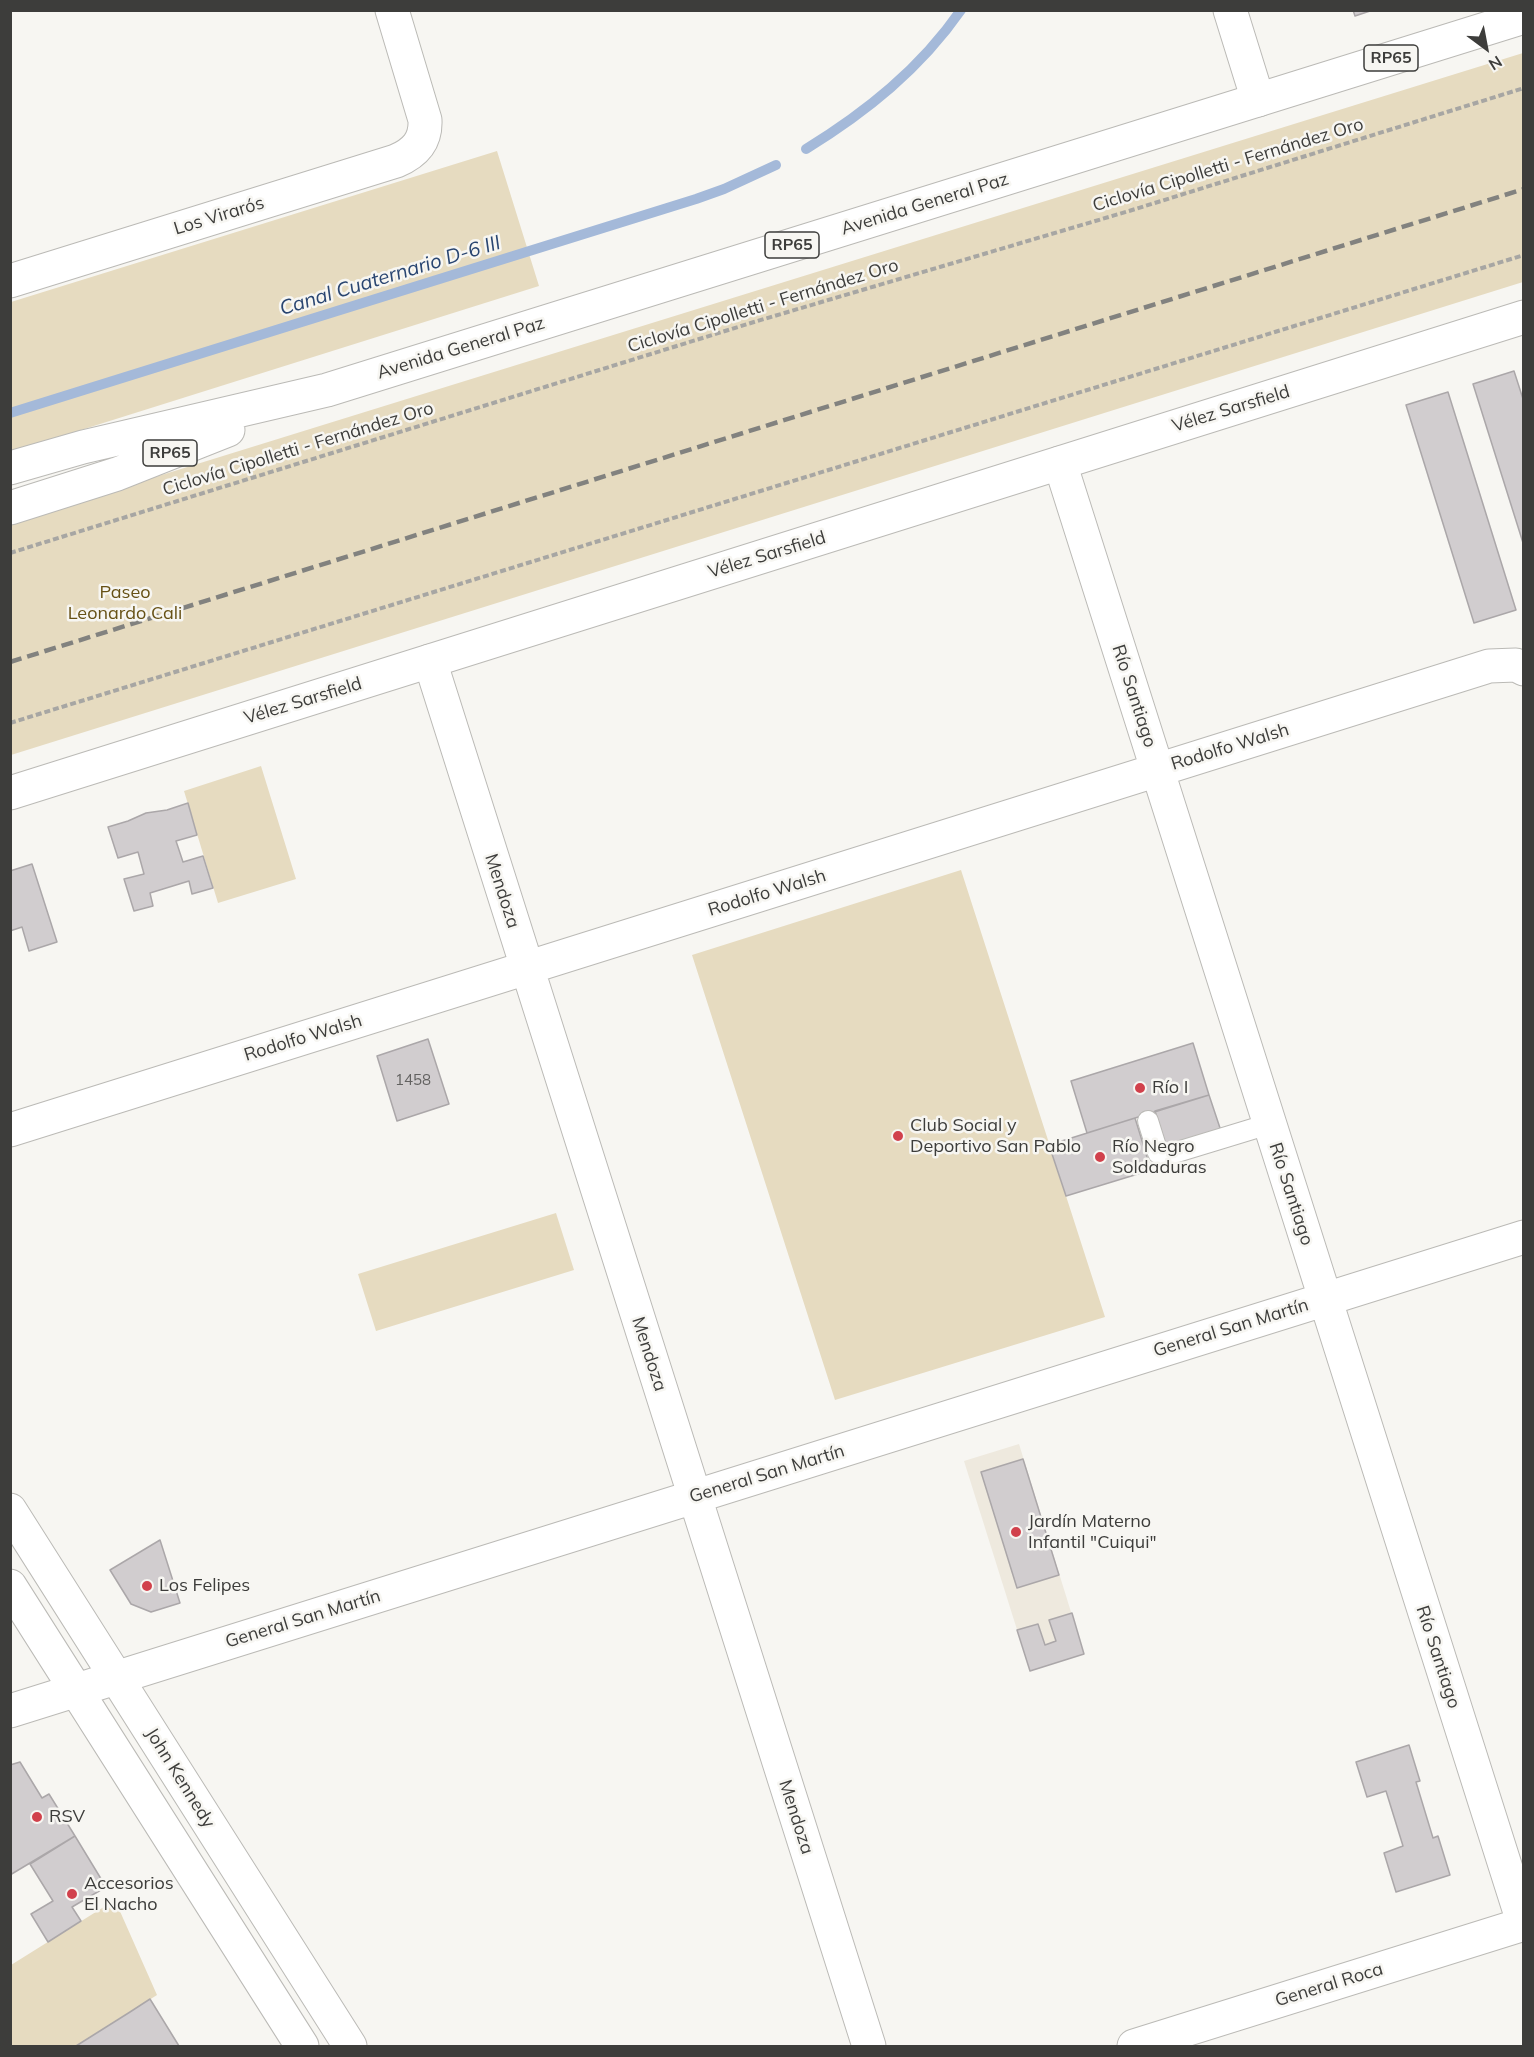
<!DOCTYPE html>
<meta charset="utf-8">
<style>
body{margin:0}
#map{position:relative;width:1534px;height:2057px;overflow:hidden;background:#f7f6f2;font-family:Mulish,sans-serif}
canvas{display:block}
.frame{position:absolute;inset:0;border:12px solid #3d3d3b;pointer-events:none}
.north{position:absolute;left:1456px;top:18px;width:60px;height:60px;-webkit-text-stroke:4px #f7f6f2;paint-order:stroke;rotate:148deg;font-size:16px;font-weight:700;line-height:24px;text-align:center;color:#3d3d3b}
.north::after{content:'';display:block;margin:auto;width:21px;height:27px;background:#3d3d3b;clip-path:polygon(50% 0,100% 100%,50% 72%,0 100%)}
</style>
<div id="map">
<canvas width="1534" height="2057"></canvas>
<div class="frame"></div>
<div class="north">N</div>
</div>
<script>
const ctx = document.querySelector('canvas').getContext('2d');
ctx.lineJoin = 'round';
function fillPath(path, color) {
  ctx.fillStyle = color;
  ctx.fill(path, 'evenodd');
}
function strokePath(path, color, width, dash) {
  ctx.strokeStyle = color;
  ctx.lineWidth = width;
  ctx.lineCap = dash ? 'butt' : 'round';
  ctx.setLineDash(dash || []);
  ctx.stroke(path);
}
function write(font, color, halo, rows, align = 'center') {
  ctx.font = font + ' Mulish,sans-serif';
  ctx.lineWidth = 5;
  ctx.setLineDash([]);
  ctx.textBaseline = 'middle';
  ctx.strokeStyle = halo;
  ctx.fillStyle = color;
  for (const [text, x, y, turn = 0] of rows) {
    ctx.save();
    ctx.translate(x, y);
    ctx.rotate((+turn || 0) * Math.PI / 180);
    ctx.textAlign = isNaN(turn) ? turn : align;
    if (halo) ctx.strokeText(text, 0, 0);
    ctx.fillText(text, 0, 0);
    ctx.restore();
  }
}
const built = new Path2D(`
 M1019,1444L1084,1654L1030,1671L964,1461Z`);
const green = new Path2D(`
 M1523,53V282L11,755L10,522Z
 M497,151L539,286L11,452V302Z
 M261,766L296,879L218,903L184,791Z
 M961,870L1105,1317L835,1400L692,955Z
 M556,1213L574,1270L376,1331L358,1274Z
 M115,1900L157,1995L76,2046H11V1965Z`);
const stream = new Path2D(`
 M806,149C866,112 920,69 961,10
 M10,413L696,199L724,189L776,165`);
const building = new Path2D(`
 M1353,10H1373L1355,16Z
 M1514,371L1524,402V546L1473,384Z
 M1448,392L1516,610L1474,623L1406,405Z
 M188,803L197,835L176,841L183,862L203,856L213,888L192,894L189,881L150,893L153,906L134,911L124,879L144,874L138,852L118,858L108,827L128,821L146,813L167,810Z
 M32,864L57,942L29,951L22,927L10,931V871Z
 M428,1039L449,1104L397,1121L377,1056Z
 M1193,1043L1209,1095L1087,1133L1071,1081Z
 M1209,1095L1221,1131L1167,1149L1155,1111Z
 M1135,1118L1151,1170L1066,1196L1049,1145Z
 M1023,1459L1059,1575L1017,1588L981,1472Z
 M160,1540L180,1603L151,1612L131,1604L110,1570Z
 M1072,1613L1084,1654L1030,1671L1017,1630L1038,1624L1045,1645L1056,1641L1049,1620Z
 M1409,1745L1420,1781L1416,1782L1433,1838L1438,1836L1450,1875L1396,1892L1384,1853L1403,1846L1386,1791L1367,1797L1356,1762Z
 M20,1762L42,1798L49,1794L75,1836L10,1875V1765Z
 M75,1836L106,1887L72,1907L81,1921L48,1942L31,1914L53,1901L30,1864Z
 M150,1999L179,2046H76L130,2012Z`);
const path = new Path2D(`
 M10,553L754,322L1129,211L1524,88
 M10,723L1524,255`);
const service = new Path2D(`
 M1148,1121L1158,1153L1164,1156L1269,1124`);
const minor = new Path2D(`
 M10,281L396,161C415,153 426,141 425,120L392,10
 M1060,463L1524,1925
 M430,661L869,2046
 M10,1130L1489,666L1516,665L1524,669
 M10,1711L1524,1237`);
const tertiary = new Path2D(`
 M1230,10L1258,100
 M10,793L1524,317
 M1134,2046L1524,1924`);
const secondary = new Path2D(`
 M10,1510L350,2046
 M10,1586L302,2046`);
const primary = new Path2D(`
 M10,468L83,447L327,390L1524,17
 M10,508L117,474L228,430`);
const rail = new Path2D(`
 M10,662L1524,189`);
const markers = [
 [1140,1088,6,"#d1414c"],
 [898,1136,6,"#d1414c"],
 [1100,1157,6,"#d1414c"],
 [1016,1532,6,"#d1414c"],
 [147,1586,6,"#d1414c"],
 [37,1817,6,"#d1414c"],
 [72,1894,6,"#d1414c"]
];
const numberNames = [
 ["1458",413,1080]
];
const shields = [
 [1391,58,54],
 [792,245,54],
 [170,453,54]
];
const shieldNames = [
 ["RP65",1391,58],
 ["RP65",792,245],
 ["RP65",170,453]
];
const streetNames = [
 ["Ciclovía Cipolletti - Fernández Oro",1228,165,-17],
 ["Avenida General Paz",925,204,-17],
 ["Los Virarós",219,216,-17],
 ["Ciclovía Cipolletti - Fernández Oro",763,306,-17],
 ["Avenida General Paz",461,348,-17],
 ["Vélez Sarsfield",1231,409,-17],
 ["Ciclovía Cipolletti - Fernández Oro",298,449,-17],
 ["Vélez Sarsfield",767,555,-17],
 ["Río Santiago",1134,696,72],
 ["Vélez Sarsfield",303,701,-17],
 ["Rodolfo Walsh",1230,747,-17],
 ["Mendoza",502,891,72],
 ["Rodolfo Walsh",767,893,-17],
 ["Rodolfo Walsh",303,1038,-17],
 ["Río Santiago",1291,1194,72],
 ["General San Martín",1231,1328,-17],
 ["Mendoza",649,1354,72],
 ["General San Martín",767,1474,-17],
 ["General San Martín",303,1619,-17],
 ["Río Santiago",1438,1657,72],
 ["John Kennedy",180,1778,58],
 ["Mendoza",796,1817,72],
 ["General Roca",1329,1985,-17]
];
const parkNames = [
 ["Paseo",125,593],
 ["Leonardo Cali",125,614]
];
const poiNames = [
 ["Río I",1152,1088],
 ["Club Social y",910,1126],
 ["Deportivo San Pablo",910,1147],
 ["Río Negro",1112,1147],
 ["Soldaduras",1112,1168],
 ["Jardín Materno",1028,1522],
 ["Infantil \"Cuiqui\"",1028,1543],
 ["Los Felipes",159,1586],
 ["RSV",49,1817],
 ["Accesorios",84,1884],
 ["El Nacho",84,1905]
];
const waterNames = [
 ["Canal Cuaternario D-6 III",390,276,-17]
];
fillPath(built, '#eee9de');
fillPath(green, '#e6dbc0');
strokePath(stream, '#a4b9d9', 10);
fillPath(building, '#d1cdcf');
strokePath(building, '#aba7a9', 1.5);
strokePath(service, '#bbbab6', 22);
strokePath(minor, '#bbbab6', 35);
strokePath(tertiary, '#bbbab6', 35);
strokePath(secondary, '#bbbab6', 35);
strokePath(primary, '#bbbab6', 35);
strokePath(path, '#a7a6a3', 4, [6, 3]);
strokePath(service, '#fff', 20);
strokePath(minor, '#fff', 33);
strokePath(tertiary, '#fff', 33);
strokePath(secondary, '#fff', 33);
strokePath(primary, '#fff', 33);
strokePath(rail, '#82827f', 4.5, [12, 6]);
for (const [x, y, r, color] of markers) {
  const dot = new Path2D();
  dot.arc(x, y, r, 0, 2 * Math.PI);
  ctx.fillStyle = color;
  ctx.fill(dot);
  strokePath(dot, '#f7f6f2', 2);
}
write('15px', '#626160', null, numberNames);
for (const [x, y, w] of shields) {
  const box = new Path2D();
  box.roundRect(x - w / 2, y - 13, w, 26, 4.5);
  ctx.fillStyle = '#f7f6f2';
  ctx.fill(box);
  strokePath(box, '#3d3d3b', 1.5);
}
write('bold 16px', '#3d3d3b', null, shieldNames);
write('18px', '#3d3d3b', '#f7f6f2', streetNames);
write('18px', '#675115', '#f7f6f2', parkNames);
write('18px', '#3d3d3b', '#f7f6f2', poiNames, 'left');
write('italic 20px', '#2a4671', '#f7f6f2', waterNames);
</script>
